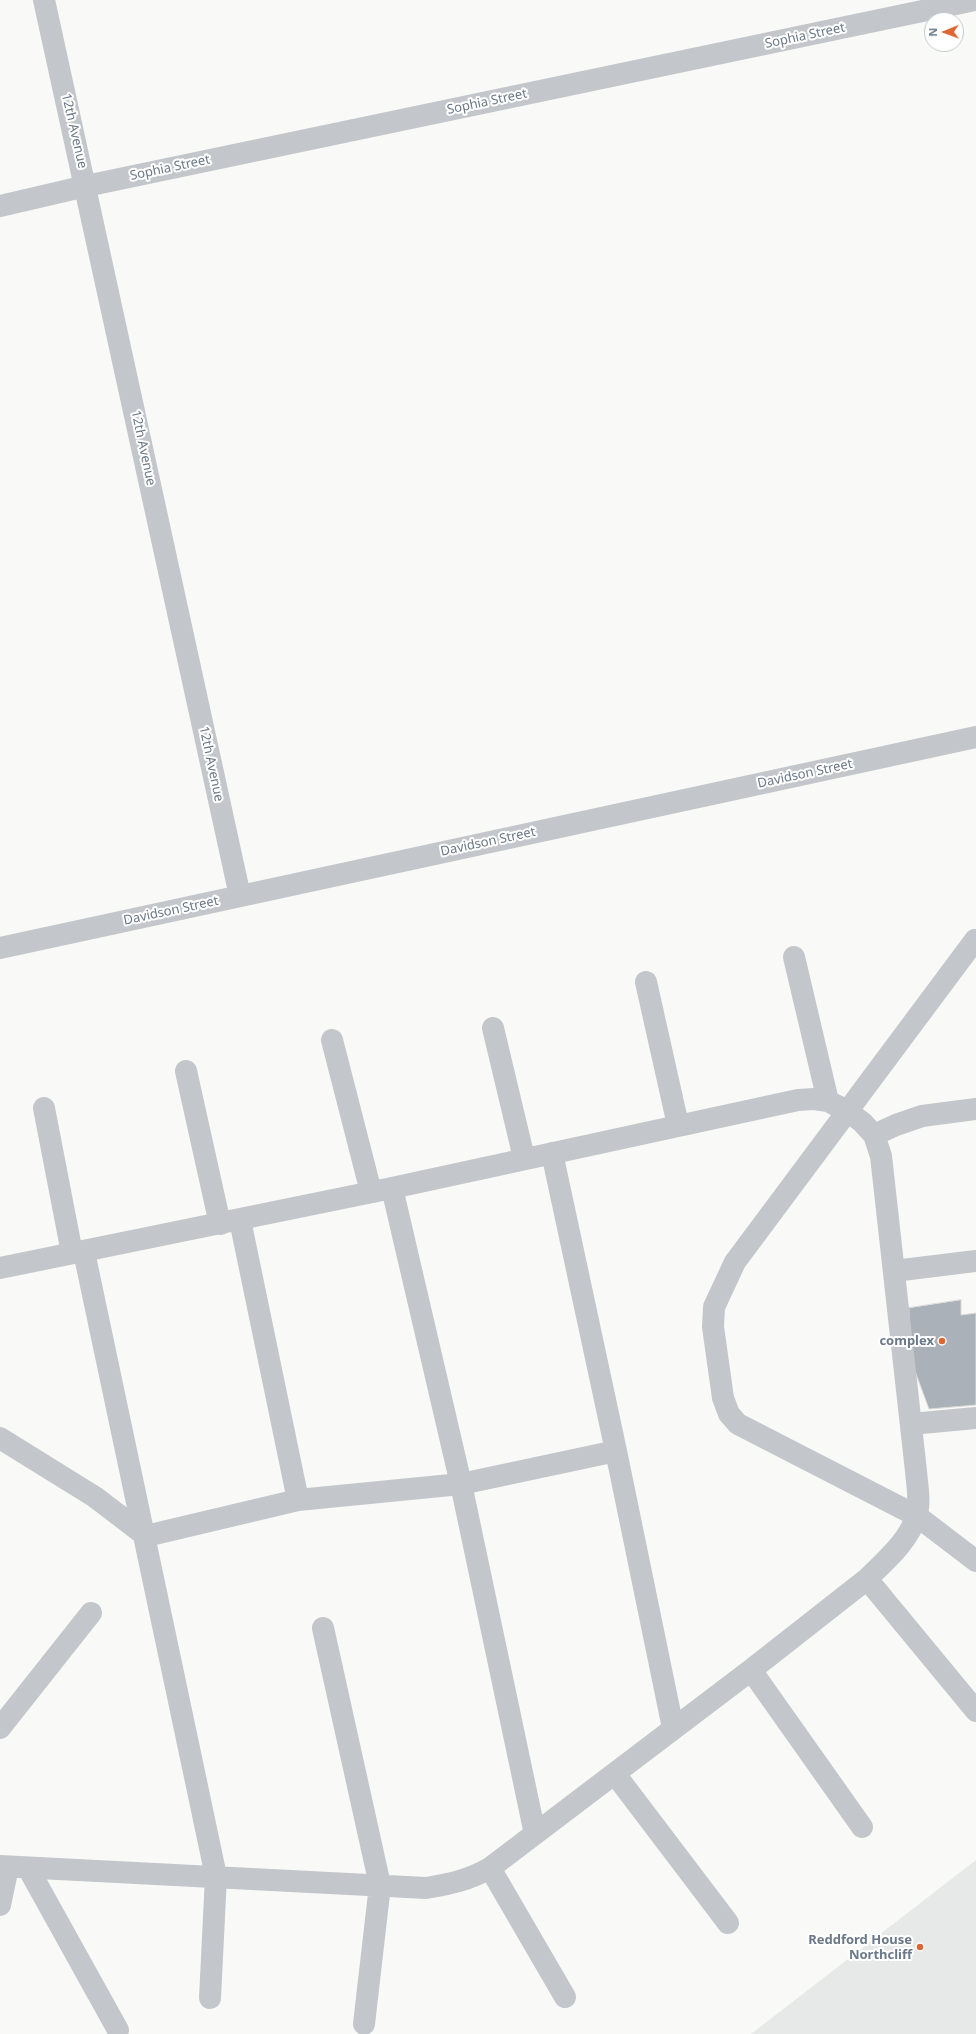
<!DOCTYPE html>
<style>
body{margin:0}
#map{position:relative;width:976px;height:2034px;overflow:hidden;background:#f9f9f7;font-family:"Noto Sans",sans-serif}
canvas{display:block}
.north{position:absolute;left:924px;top:12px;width:40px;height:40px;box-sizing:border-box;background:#fff;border:1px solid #c3c9cf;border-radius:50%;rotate:269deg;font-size:11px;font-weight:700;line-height:16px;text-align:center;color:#6a7887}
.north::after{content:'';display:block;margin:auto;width:14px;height:18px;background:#dc6734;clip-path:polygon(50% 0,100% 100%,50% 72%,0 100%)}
</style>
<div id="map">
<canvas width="976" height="2034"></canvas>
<div class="north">N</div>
</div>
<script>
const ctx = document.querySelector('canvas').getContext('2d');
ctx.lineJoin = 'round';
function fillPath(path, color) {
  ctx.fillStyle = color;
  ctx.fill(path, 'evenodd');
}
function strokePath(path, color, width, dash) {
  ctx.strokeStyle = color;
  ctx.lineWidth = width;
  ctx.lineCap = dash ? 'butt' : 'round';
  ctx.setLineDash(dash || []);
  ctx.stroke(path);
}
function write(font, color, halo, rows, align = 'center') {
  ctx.font = font + ' "Noto Sans",sans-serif';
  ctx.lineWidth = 4;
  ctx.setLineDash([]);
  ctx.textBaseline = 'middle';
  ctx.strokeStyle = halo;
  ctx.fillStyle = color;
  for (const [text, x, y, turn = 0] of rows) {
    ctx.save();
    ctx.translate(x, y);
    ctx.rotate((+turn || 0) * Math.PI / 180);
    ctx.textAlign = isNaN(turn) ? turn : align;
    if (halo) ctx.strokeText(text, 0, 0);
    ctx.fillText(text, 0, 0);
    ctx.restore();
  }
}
const built = new Path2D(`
 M976,1860V2034H751Z`);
const building = new Path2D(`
 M961,1300V1315L976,1313V1405L929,1409L909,1355V1308Z`);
const street = new Path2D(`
 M44,0L240,896
 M0,206L86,186L975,0
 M975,940L735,1262L714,1307L713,1327L723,1398L729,1414L738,1424L917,1516L976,1561
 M0,948L976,737
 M794,957L828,1101
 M646,982L678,1125
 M493,1028L524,1158
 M332,1040L371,1192
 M186,1071L220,1224
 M44,1108L72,1253
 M874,1135L896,1125L922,1116L976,1109
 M552,1153L616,1451L673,1728
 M392,1188L461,1484L535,1834
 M240,1220L298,1500
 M84,1252L216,1876L210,1998
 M0,1268L392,1188L798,1100L814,1099L828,1101L847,1111L862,1122L874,1135L881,1156L916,1471C917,1485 921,1503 916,1517C908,1542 885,1561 867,1579L751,1670L490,1868C469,1880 450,1884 426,1888L0,1866
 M894,1271L976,1261
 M911,1424L976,1418
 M0,1438L95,1497L146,1536L298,1500L461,1484L616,1451
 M867,1579L976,1711
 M323,1628L380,1885L364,2024
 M751,1670L862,1827
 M0,1728L91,1613
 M615,1774L728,1923
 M28,1868L118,2030
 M490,1868L565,1997
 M0,1905L8,1867`);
const markers = [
 [942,1341,4,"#dc6734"],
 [920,1947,4,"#dc6734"]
];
const streetNames = [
 ["Sophia Street",805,36,-12],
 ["Sophia Street",487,102,-12],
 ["12th Avenue",74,131,77],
 ["Sophia Street",170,168,-12],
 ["12th Avenue",143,448,78],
 ["12th Avenue",211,764,78],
 ["Davidson Street",805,774,-12],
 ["Davidson Street",488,842,-12],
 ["Davidson Street",171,911,-12]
];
const poiNames = [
 ["complex",934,1341],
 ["Reddford House",912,1940],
 ["Northcliff",912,1955]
];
fillPath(built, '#e7e8e8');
fillPath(building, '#aab1b8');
strokePath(building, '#dbdbd9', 1);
strokePath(street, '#c3c6ca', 22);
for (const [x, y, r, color] of markers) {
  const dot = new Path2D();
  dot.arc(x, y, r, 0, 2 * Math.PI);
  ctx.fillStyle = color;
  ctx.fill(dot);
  strokePath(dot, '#fff', 1.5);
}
write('13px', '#6a7887', '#fff', streetNames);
write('bold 13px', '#6a7887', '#fff', poiNames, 'right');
</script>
